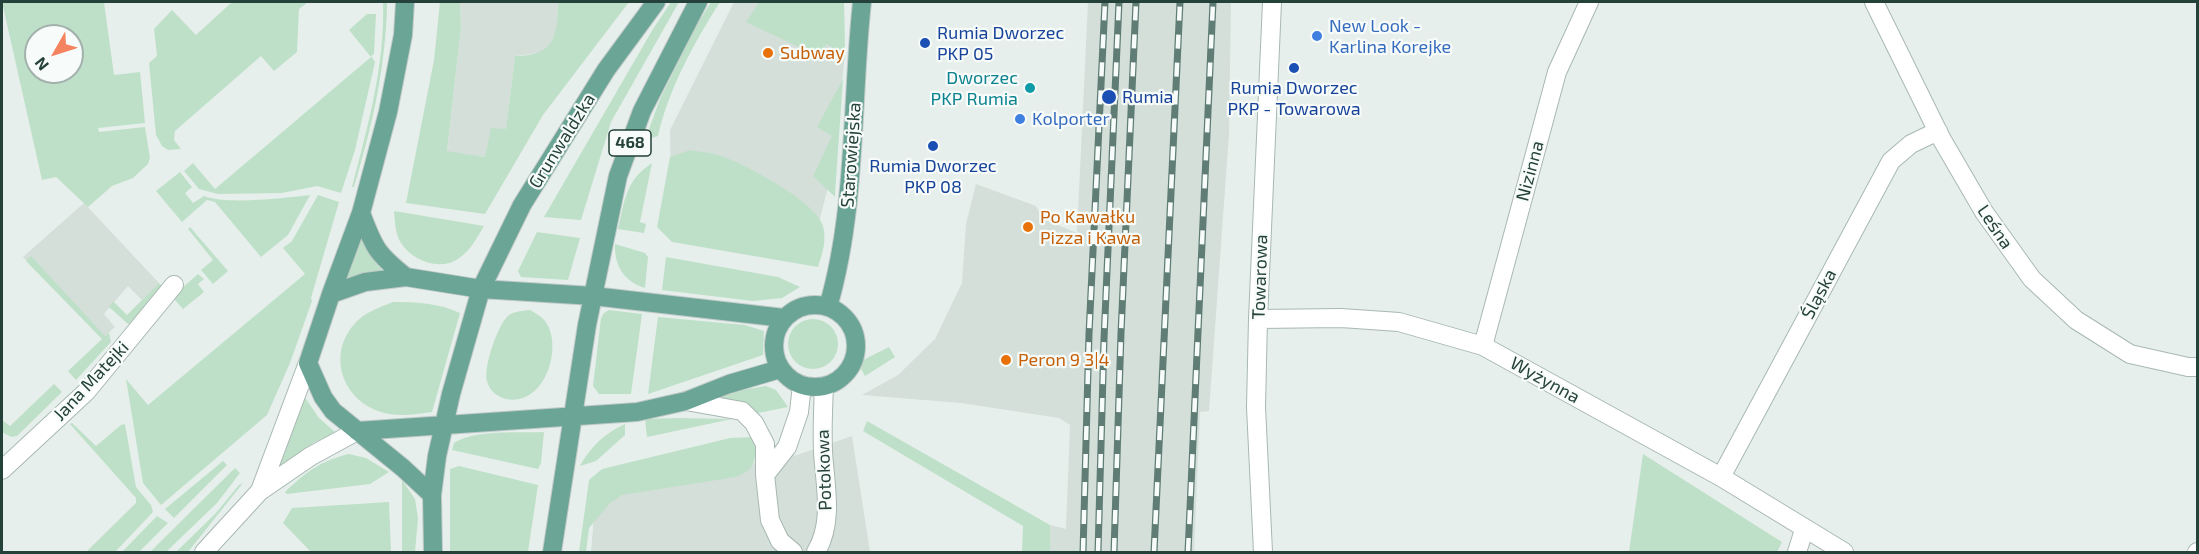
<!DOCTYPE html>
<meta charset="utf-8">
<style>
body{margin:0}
#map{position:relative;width:2199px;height:554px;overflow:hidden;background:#e6efeb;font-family:"Exo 2",sans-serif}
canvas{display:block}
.frame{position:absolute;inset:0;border:3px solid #24423a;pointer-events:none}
.north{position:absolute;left:24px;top:24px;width:60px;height:60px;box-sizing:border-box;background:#f7fbf9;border:2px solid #a3b1ad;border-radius:50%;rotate:231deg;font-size:16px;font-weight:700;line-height:24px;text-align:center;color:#24423a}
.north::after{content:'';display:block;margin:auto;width:21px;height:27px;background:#f4845f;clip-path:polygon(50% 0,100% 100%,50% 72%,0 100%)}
</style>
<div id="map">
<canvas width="2199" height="554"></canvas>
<div class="frame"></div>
<div class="north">N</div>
</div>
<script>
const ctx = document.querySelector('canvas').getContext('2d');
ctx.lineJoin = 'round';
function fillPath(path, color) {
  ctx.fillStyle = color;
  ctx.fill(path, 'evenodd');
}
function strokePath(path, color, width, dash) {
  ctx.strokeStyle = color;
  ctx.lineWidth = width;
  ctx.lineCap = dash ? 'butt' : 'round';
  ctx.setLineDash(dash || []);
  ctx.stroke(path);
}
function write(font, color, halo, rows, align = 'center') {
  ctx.font = font + ' "Exo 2",sans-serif';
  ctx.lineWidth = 4.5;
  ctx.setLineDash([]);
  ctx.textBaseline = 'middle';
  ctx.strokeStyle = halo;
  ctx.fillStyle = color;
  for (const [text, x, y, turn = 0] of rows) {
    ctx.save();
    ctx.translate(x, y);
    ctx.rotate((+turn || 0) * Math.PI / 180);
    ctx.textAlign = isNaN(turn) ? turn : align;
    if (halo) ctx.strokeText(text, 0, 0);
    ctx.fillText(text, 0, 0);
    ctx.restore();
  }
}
const built = new Path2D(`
 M460,2H558L557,30L552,43L540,53L515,56L506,130L485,157L447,152L461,28Z
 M734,2H844L845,54L833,168L813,245L671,201L670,130Z
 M1088,2H1231L1229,134L1209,411L1200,412L1194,552H1050V525L1066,529L1070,425L1059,418L961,403L862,395L898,375L935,339L962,283L966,224L976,184L1036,206L1043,219L1077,233Z
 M84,203L159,283L142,300L128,286L104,314L115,327L102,339L23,257Z
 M852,436L870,552H591L596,492L797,455Z`);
const green = new Path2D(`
 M2,2H104L114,75L140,72L145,123L98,128L99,132L145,127L150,158L148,164L133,178L112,186L88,207L56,177L42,180ZM36,36H72V72H36Z
 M232,2H308L299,9L297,52L274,71L261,56L175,131L174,140L181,149L168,150L162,146L156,135L149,63L157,56L154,29L172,10L196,35Z
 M383,2H387V11C384,75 372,126 354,187H352C368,126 385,65 383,2Z
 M440,2H460L461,28L447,151L485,157L491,128L506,129L515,56C556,56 557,35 558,2H629L543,115L485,214L406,203L434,60Z
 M671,2H679L611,122L581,220L544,217L653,29Z
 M711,2H720C694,43 669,88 658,136L645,140L660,99L696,26Z
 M759,2H844L845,54L826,44L820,57L746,22Z
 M367,14H376L374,54L371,56L375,62L355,150L341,193L317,186L282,193L218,194L199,189L184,171L193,163L215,189L371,57L349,30Z
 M843,79L835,193V197L813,176L832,136L817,127Z
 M690,150C699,152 709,152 718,155C742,162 817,202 823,226C827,241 822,254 818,267L672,242L657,227L670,157Z
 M652,163L640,222L646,224L644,233L618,229C625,200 625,181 652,163Z
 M180,172L192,187L185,193L193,203L204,196C227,205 284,198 310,195L288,235L261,257L215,202L207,200L182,222L156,191Z
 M318,195L339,202L311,298L312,301L290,363L267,415L161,505L143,483L126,379L148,405L305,274L283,248L292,241Z
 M394,211L484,226C477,238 470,251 458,259C440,271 412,261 401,243C395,234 395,221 394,211Z
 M362,225C366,249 370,258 387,275L346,279Z
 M190,227L228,271L213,284L201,270L213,260L188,229Z
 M537,232L580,238L568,280L521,277L518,271Z
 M615,244L645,253L648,257L645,288C624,282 614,265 615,244Z
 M31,256L105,336L109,333L111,342L76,380L68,371L102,339L26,261Z
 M666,257L778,277L800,287L782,298L753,301L662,290Z
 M198,274L204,279L198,284L204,292L183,309L174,299L182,288Z
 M159,283L162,286L132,323L128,324L109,307L113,301L127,315Z
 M393,302C416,302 439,303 460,313L432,412C417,414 400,417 385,413C343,403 325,355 356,322C366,312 380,307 393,302Z
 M530,310C535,313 541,316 545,321C564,346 545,407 506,399C497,397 489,390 487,381C483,368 498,324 508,316C514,311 522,311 530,310Z
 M609,310L642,314L631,394H599L593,386L601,318L604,313Z
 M658,317L745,325L764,331L763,355L648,394Z
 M788 344a25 25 0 1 1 50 0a25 25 0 1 1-50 0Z
 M889,347L895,357L865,376L859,365L865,359Z
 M54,384L62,392L17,436L11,437L2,432V420L10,426Z
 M766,386L776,390L788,407L758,413L749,406L721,398L736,391Z
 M303,399H306L319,418L335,432L313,443L269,481Z
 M677,418L732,419L647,437L645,419Z
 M867,421L1050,525V552H1022L1023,526L863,431Z
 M72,423L96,446L121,425L125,424L136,487L151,505L153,512L115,552H86L136,503V498L70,424Z
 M625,424V435L596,461L580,466C590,447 605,433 625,424Z
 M544,432L541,463L538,469L452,450L454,443C475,429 519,433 544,432Z
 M754,437C756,457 758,469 736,477L622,495L610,503L589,528L586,552H579L589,480L602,469L730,438Z
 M349,454L366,458L389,472L370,484L287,494L285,492C306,472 320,461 349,454Z
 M1643,454L1782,542L1777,552H1629Z
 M223,461L227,465L174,518L165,509Z
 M459,466L538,485L528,552H450V469Z
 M235,468L240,473L217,503L166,552H150Z
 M402,480L415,499L418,518L415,552H402Z
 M243,483L188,552H176L216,513L239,485Z
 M389,502L391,552H311L283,523L292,508Z
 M157,516L168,523L139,552H122Z`);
const minor = new Path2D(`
 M1874,2L1941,138L1984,212L2032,279L2076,320L2130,354L2188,367H2198
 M1258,319L1341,318L1399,322L1483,346L1721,477L1844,552
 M1483,346L1557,72L1589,2
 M686,401L742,411L754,423L765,444V475L770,520L780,541L793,552
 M2,470L86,392L174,285
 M765,475L787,447L799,412L802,385
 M1721,477L1891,161L1911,144L1938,131
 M260,491L308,363
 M204,552L260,491L311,456L357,431
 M816,552C834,522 825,485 823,452C822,430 823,408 824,386
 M1263,552L1256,407L1258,319L1272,2
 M1797,552L1804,530
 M2197,552H2198`);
const major = new Path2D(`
 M405,2L403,35L388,112L361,213L331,294L308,363L323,397L333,411L403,468L432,495
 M361,213C374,248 377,254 406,277
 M331,294L365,282L406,277L481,289L593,296L784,318
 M774 346a41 41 0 1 1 82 0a41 41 0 1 1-82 0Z
 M828,307C857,208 851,103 862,2
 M357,431L637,412L686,401L729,384L780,369
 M433,552L432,495L437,456L451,394L481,289L522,205L606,70L656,2
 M552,552L587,325L618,176L642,111L698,2`);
const rail = new Path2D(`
 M1083,552L1089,334L1105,2
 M1098,552L1104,339L1119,2
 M1114,552L1121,333L1136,2
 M1154,552L1180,2
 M1188,552L1213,2`);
const markers = [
 [1317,36,6,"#3f7fe0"],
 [925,43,6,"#1a4fb4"],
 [768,53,6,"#e8710a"],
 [1294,68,6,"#1a4fb4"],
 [1030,88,6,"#0f9aa8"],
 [1109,97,8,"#1a4fb4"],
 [1020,119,6,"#3f7fe0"],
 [933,146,6,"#1a4fb4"],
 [1028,227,6,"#e8710a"],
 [1006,360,6,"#e8710a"]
];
const shields = [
 [630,143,42]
];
const shieldNames = [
 ["468",630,143]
];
const shopNames = [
 ["New Look -",1329,26],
 ["Karlina Korejke",1329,47],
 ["Kolporter",1032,119]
];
const transitNames = [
 ["Rumia Dworzec",937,33],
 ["PKP 05",937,54],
 ["Rumia Dworzec",1294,88,"center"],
 ["PKP - Towarowa",1294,109,"center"],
 ["Rumia",1122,97],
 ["Rumia Dworzec",933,166,"center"],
 ["PKP 08",933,187,"center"]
];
const foodNames = [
 ["Subway",780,53],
 ["Po Kawałku",1040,217],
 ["Pizza i Kawa",1040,238],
 ["Peron 9 3|4",1018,360]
];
const cultureNames = [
 ["Dworzec",1018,78],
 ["PKP Rumia",1018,99]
];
const streetNames = [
 ["Grunwaldzka",562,141,-58],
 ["Starowiejska",851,155,-86],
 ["Nizinna",1530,171,-75],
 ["Leśna",1995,227,56],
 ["Towarowa",1260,277,-88],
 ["Śląska",1819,294,-62],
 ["Wyżynna",1545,380,29],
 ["Jana Matejki",91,381,-47],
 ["Potokowa",824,470,-92]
];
fillPath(built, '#d4dfda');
fillPath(green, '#bfe0c8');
strokePath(minor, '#a8b8b2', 20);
strokePath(major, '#c2cac8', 20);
strokePath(minor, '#fff', 18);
strokePath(major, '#6aa596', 18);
strokePath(rail, '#5f7d75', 7);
strokePath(rail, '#f7fbf9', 4.5, [14]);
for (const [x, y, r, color] of markers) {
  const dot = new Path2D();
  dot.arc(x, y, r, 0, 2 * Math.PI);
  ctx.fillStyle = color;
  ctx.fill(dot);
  strokePath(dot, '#f7fbf9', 2);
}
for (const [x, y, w] of shields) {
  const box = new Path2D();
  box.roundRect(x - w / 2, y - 13, w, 26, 4.5);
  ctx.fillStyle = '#f7fbf9';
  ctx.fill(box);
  strokePath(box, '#24423a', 1.5);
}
write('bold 16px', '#24423a', null, shieldNames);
write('18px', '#366cbe', '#f7fbf9', shopNames, 'left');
write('18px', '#164399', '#f7fbf9', transitNames, 'left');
write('18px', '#c56008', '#f7fbf9', foodNames, 'left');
write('18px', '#0d838f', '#f7fbf9', cultureNames, 'right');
write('18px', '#24423a', '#f7fbf9', streetNames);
</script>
